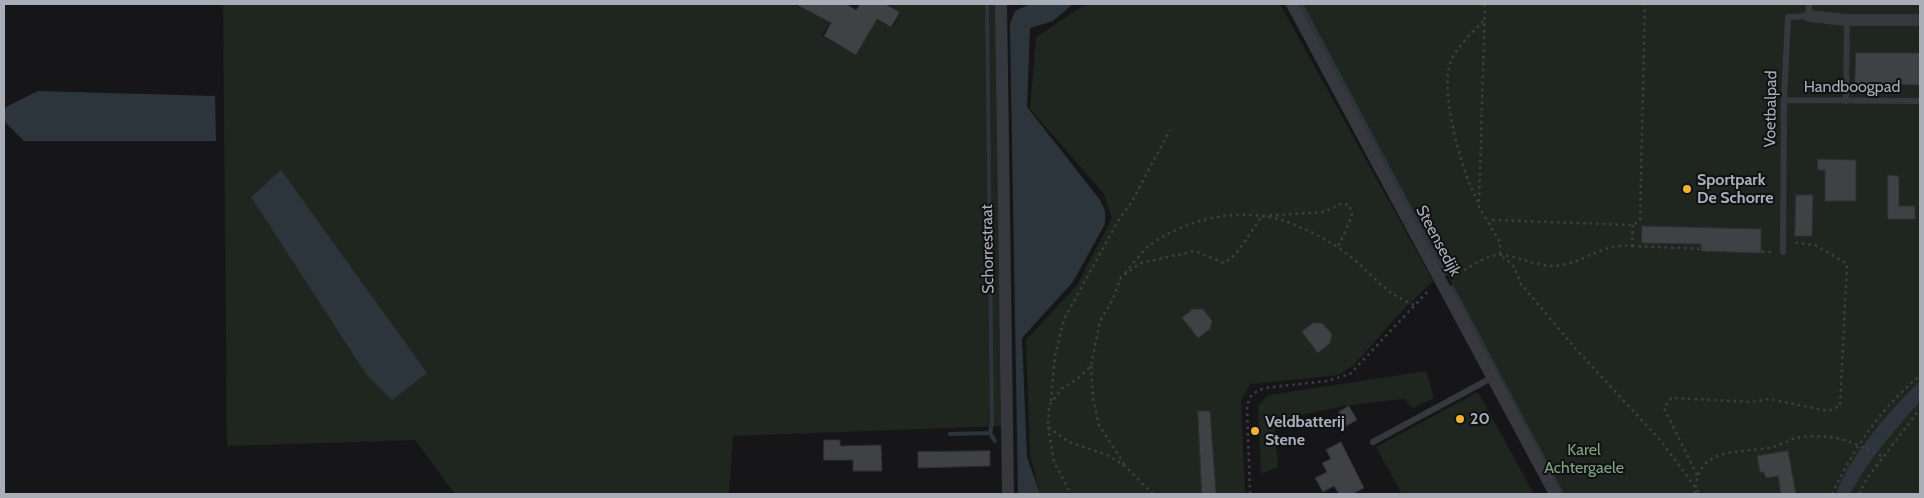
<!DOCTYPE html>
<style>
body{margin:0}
#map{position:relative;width:1924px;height:498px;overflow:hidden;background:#161618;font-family:Cabin,sans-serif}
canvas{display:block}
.frame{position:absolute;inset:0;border:5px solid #a8adb8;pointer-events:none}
</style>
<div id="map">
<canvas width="1924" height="498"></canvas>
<div class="frame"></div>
</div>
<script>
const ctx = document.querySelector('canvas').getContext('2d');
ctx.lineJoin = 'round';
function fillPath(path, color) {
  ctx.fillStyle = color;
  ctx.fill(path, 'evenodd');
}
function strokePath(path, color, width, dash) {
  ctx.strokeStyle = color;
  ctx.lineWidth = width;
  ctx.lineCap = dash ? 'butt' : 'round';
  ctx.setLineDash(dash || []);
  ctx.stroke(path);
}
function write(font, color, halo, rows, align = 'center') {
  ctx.font = font + ' Cabin,sans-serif';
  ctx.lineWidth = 4;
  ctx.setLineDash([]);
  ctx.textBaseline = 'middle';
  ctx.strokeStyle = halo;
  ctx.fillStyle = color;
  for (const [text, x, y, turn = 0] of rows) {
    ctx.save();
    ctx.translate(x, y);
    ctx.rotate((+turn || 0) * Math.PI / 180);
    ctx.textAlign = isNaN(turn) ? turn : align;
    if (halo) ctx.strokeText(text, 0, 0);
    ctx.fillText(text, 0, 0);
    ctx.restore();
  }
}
const green = new Path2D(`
 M223,4H792L830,22L822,36L856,55L877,20L892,28L901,12L887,4H997L1002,426L733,436L729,494H455L415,440L227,446Z
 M1086,4H1280L1433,281L1399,314L1355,364L1339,375L1250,384L1241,401L1245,494H1040L1030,455L1026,340L1077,285L1112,218L1104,194L1030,109L1036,37Z
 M1303,4H1920V494H1564Z
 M1426,371L1434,398L1413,408L1404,399L1349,405L1274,421L1278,467L1261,474L1258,405L1269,395Z
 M1478,392L1534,494H1402L1376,447Z`);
const water = new Path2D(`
 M1030,4H1073L1053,21L1030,28L1027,107L1100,200L1105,211V224L1073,282L1022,338L1027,457L1040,494H1018L1010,24L1015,11Z
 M38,91L215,96L216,141H24L4,121V108Z
 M281,170L427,373L392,400L366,374L251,197Z
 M1920,381V401C1895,430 1868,460 1850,494H1836C1847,460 1893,406 1920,381Z`);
const stream = new Path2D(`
 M987,4L992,423L990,433
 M1301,4L1445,274
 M1452,287L1562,494
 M950,434L990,433L995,441`);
const building = new Path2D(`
 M795,4H846L856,10L860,4H885L900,12L891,27L877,19L856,55L824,36L831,23Z
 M1856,53H1920V85L1855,83Z
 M1818,159L1856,160V201H1825V170H1818Z
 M1888,175L1899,176V206H1915V219H1888Z
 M1796,195H1813L1812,236H1795Z
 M1642,226L1761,229V253L1701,251V244L1642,243Z
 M1193,309H1203L1212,321L1210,329L1198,338L1182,318Z
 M1313,323H1322L1332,334L1330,343L1318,353L1302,332Z
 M1349,406L1357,420L1346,426L1339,412Z
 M1198,411H1210L1216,494H1202Z
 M824,440H840V446L881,445L882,471H853V460H824Z
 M1341,442L1364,488L1352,494H1339L1334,486L1323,492L1315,478L1327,472L1322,463L1331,459L1326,450Z
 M990,451V466L918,468V452Z
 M1788,451L1796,494H1781L1778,476L1766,478L1764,472H1760L1757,456Z`);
const path = new Path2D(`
 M1485,4L1479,207L1500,242V255L1513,265L1521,284L1575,348L1661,441L1700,494
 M1478,202C1462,173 1442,100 1449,67C1453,50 1471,34 1483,21
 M1489,225L1491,220L1633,225L1640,220L1645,4
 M1632,246L1773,252
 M1125,273C1133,264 1141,252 1150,245C1186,219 1236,208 1278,219C1299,225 1319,236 1338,247
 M1453,277C1466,270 1487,253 1502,255C1523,257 1540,269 1562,265C1589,260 1600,244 1632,246L1633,225
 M1091,366L1093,399L1099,425L1124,464
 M1051,401L1055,356L1064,319L1118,221L1131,203L1170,130
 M1048,427L1054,462L1071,494
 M1697,475L1664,408L1671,398L1752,402L1769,399L1828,411L1840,406L1847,264L1815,245L1792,242
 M1153,494L1125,466L1107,455L1069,442L1048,427L1049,406L1062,388L1076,380L1091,366L1100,321L1113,299L1121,277L1141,263L1195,251L1224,263L1236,254L1262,216L1324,212L1343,203L1350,206L1352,216L1338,247C1345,253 1353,258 1359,264C1380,283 1388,295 1415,305
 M1250,494L1247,405L1252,394L1264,388L1327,381L1350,374L1430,289
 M1695,494C1697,444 1737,455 1773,447C1781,445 1787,441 1795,438C1804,436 1820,436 1830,437C1849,439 1866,450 1884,457
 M1832,494C1853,450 1881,407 1920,376
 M1859,494L1868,477L1920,409`);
const service = new Path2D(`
 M1784,100L1920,101
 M1846,101L1847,20
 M1783,252L1784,100L1788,17L1809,16V4
 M1373,442L1493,377`);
const minor = new Path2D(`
 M1001,4L1008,494
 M1292,4L1555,494
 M1809,16L1847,20H1920`);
const markers = [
 [1687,189,5,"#f2b134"],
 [1460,419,5,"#f2b134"],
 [1255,431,5,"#f2b134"]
];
const streetNames = [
 ["Handboogpad",1852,87],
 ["Voetbalpad",1771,109,-89],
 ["Steensedijk",1438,241,62],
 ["Schorrestraat",988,249,-91]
];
const poiNames = [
 ["Sportpark",1697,180],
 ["De Schorre",1697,198],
 ["20",1470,419],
 ["Veldbatterij",1265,422],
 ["Stene",1265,440]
];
const parkNames = [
 ["Karel",1584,450],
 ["Achtergaele",1584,468]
];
fillPath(green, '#1e261f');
fillPath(water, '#2c353c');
strokePath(stream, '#2c353c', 4);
fillPath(building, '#404145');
strokePath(building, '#303034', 1);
strokePath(path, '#3d3f44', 2.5, [2.5, 4]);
strokePath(service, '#37383d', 6);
strokePath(minor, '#37383d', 12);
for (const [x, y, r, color] of markers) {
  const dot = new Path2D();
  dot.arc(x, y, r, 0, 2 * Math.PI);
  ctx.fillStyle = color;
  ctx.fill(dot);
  strokePath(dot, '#111113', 2);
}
write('16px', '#a8adb8', '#111113', streetNames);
write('bold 16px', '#a8adb8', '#111113', poiNames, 'left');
write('16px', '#7fa381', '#111113', parkNames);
</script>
